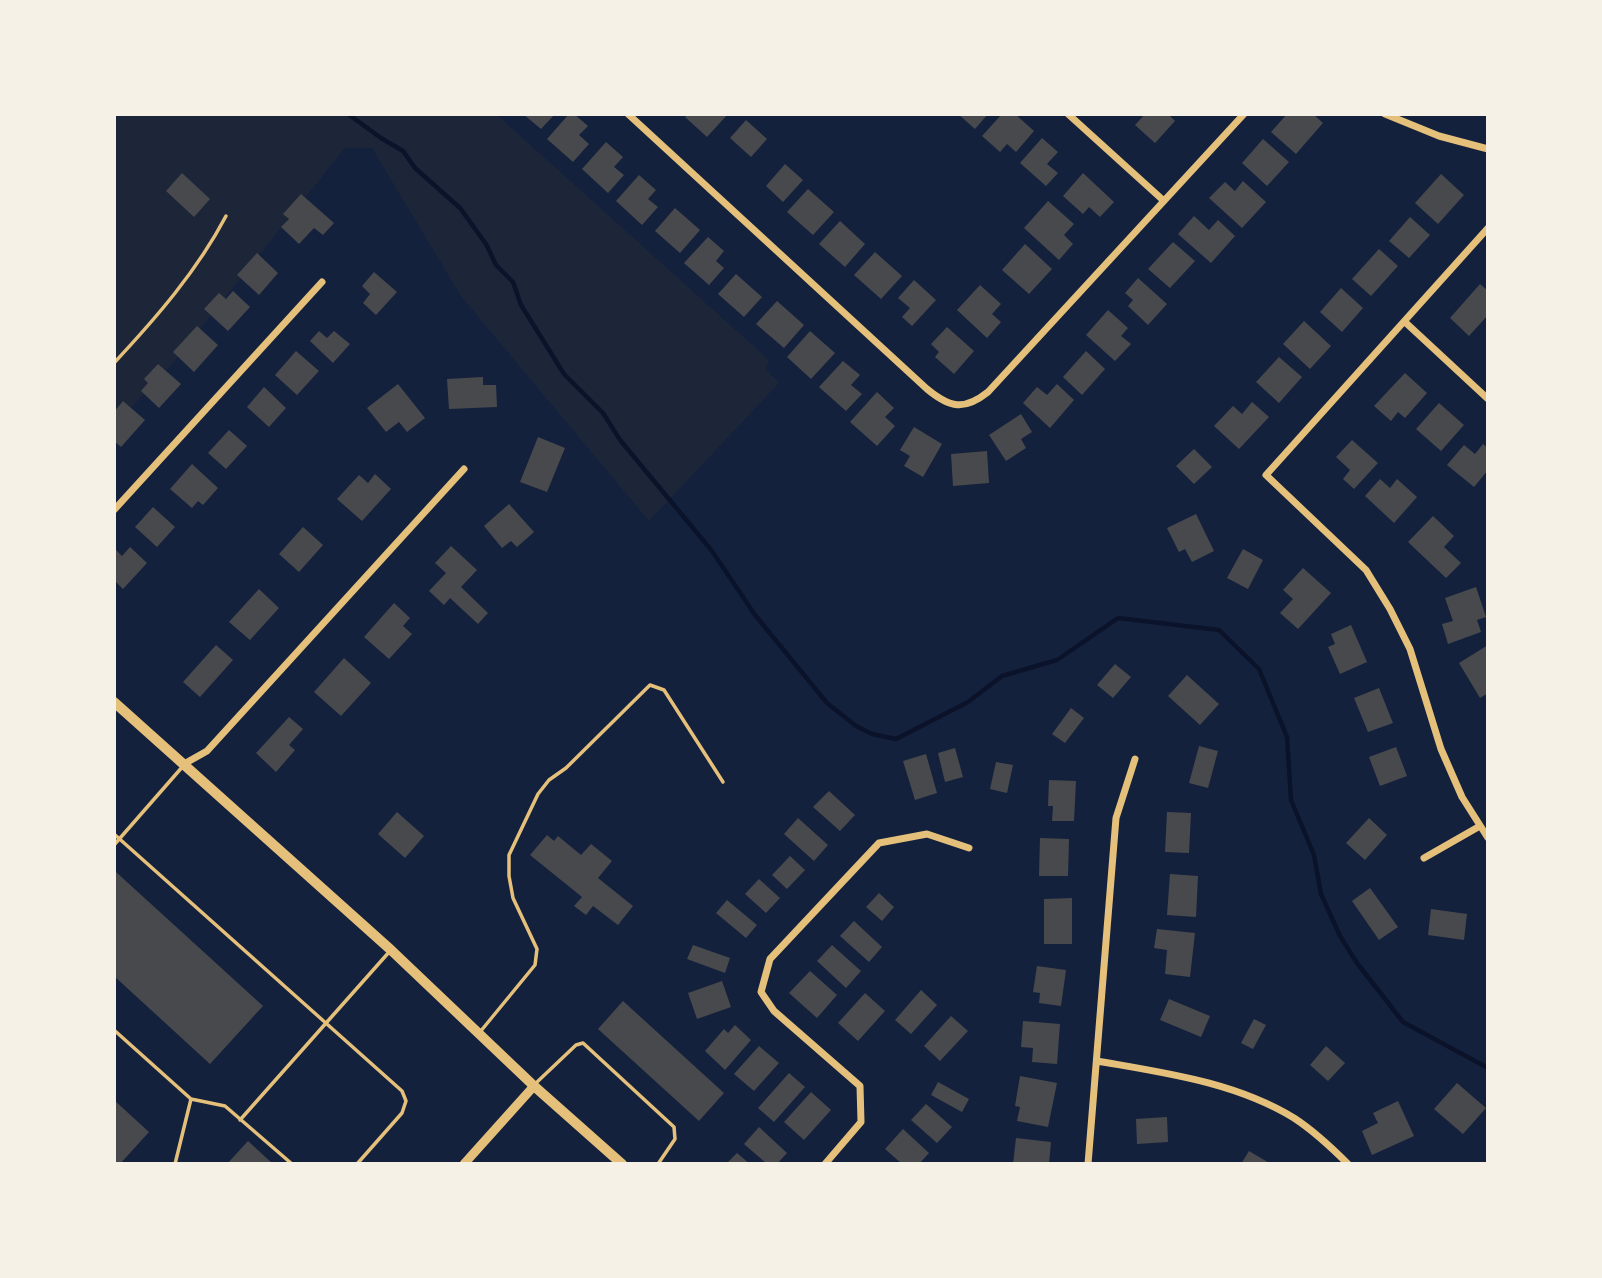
<!DOCTYPE html>
<style>
body{margin:0}
#map{position:relative;width:1602px;height:1278px;overflow:hidden;background:#14213d;font-family:Montserrat,sans-serif}
canvas{display:block}
.frame{position:absolute;inset:0;border:116px solid #f6f1e7;pointer-events:none}
</style>
<div id="map">
<canvas width="1602" height="1278"></canvas>
<div class="frame"></div>
</div>
<script>
const ctx = document.querySelector('canvas').getContext('2d');
ctx.lineJoin = 'round';
function fillPath(path, color) {
  ctx.fillStyle = color;
  ctx.fill(path, 'evenodd');
}
function strokePath(path, color, width, dash) {
  ctx.strokeStyle = color;
  ctx.lineWidth = width;
  ctx.lineCap = dash ? 'butt' : 'round';
  ctx.setLineDash(dash || []);
  ctx.stroke(path);
}
const green = new Path2D(`
 M114,114H496L769,360L766,369L779,383L649,521L461,296L372,148H345L173,363L114,426Z`);
const stream = new Path2D(`
 M348,114L381,138L403,151L415,168L460,208L486,244L496,265L513,282L521,305L564,374L603,413L620,440L712,551L755,615L827,703L856,726L872,734L896,739L968,702L1002,676L1057,660L1118,618L1219,630L1259,669L1287,737L1291,800L1314,855L1321,894L1340,936L1357,963L1403,1022L1488,1068`);
const building = new Path2D(`
 M523,114H555L541,129Z
 M569,114H574L588,126L579,135L589,144L573,162L547,139Z
 M688,114H728L707,137L685,117Z
 M958,114H988L975,129Z
 M1002,114H1015L1034,131L1016,152L1007,144L1000,152L982,136Z
 M1145,114H1168L1175,121L1155,143L1135,125Z
 M1287,114H1313L1323,123L1296,154L1271,132Z
 M746,120L767,139L751,157L730,138Z
 M1042,138L1058,152L1047,164L1058,173L1046,186L1020,163Z
 M1263,139L1289,162L1267,186L1242,163Z
 M606,142L623,157L614,167L624,175L608,193L582,169Z
 M785,164L803,180L783,202L766,186Z
 M182,173L210,199L194,217L166,191Z
 M1083,173L1114,202L1100,217L1089,207L1083,214L1063,196Z
 M1441,174L1464,195L1438,224L1415,203Z
 M639,175L656,190L648,199L658,207L642,225L616,201Z
 M1243,181L1266,202L1242,228L1209,198L1225,182L1235,191Z
 M808,189L834,212L813,235L787,212Z
 M301,194L334,223L323,235L314,228L299,244L281,227L289,219L283,214Z
 M1048,201L1074,224L1064,235L1073,244L1059,260L1024,228Z
 M675,208L700,230L680,253L655,231Z
 M1194,216L1209,230L1218,220L1235,236L1211,263L1178,234Z
 M1410,217L1430,235L1409,258L1389,241Z
 M840,221L865,244L845,267L819,244Z
 M708,237L724,251L716,261L724,268L709,285L684,263Z
 M1173,242L1195,261L1170,288L1148,269Z
 M1025,244L1052,269L1029,294L1002,270Z
 M1379,249L1398,266L1371,296L1352,279Z
 M875,252L902,276L881,299L854,275Z
 M257,253L278,273L259,295L237,275Z
 M374,272L397,292L376,315L363,303L370,294L362,286Z
 M736,274L762,297L744,317L718,294Z
 M1138,278L1167,304L1148,325L1128,306L1133,300L1125,293Z
 M914,280L936,300L912,326L902,317L910,308L898,298Z
 M1480,284L1488,291V315L1469,336L1450,318Z
 M980,285L1001,304L992,314L1001,322L987,338L957,310Z
 M1341,288L1363,308L1342,332L1320,312Z
 M233,291L250,307L228,331L204,309L219,293L226,299Z
 M777,301L804,325L784,348L756,324Z
 M1108,310L1128,328L1121,336L1131,344L1115,361L1086,335Z
 M1304,321L1331,346L1310,369L1283,344Z
 M197,326L218,345L194,372L173,352Z
 M947,327L974,351L954,374L935,357L939,352L931,344Z
 M319,331L327,338L334,331L350,344L333,363L310,341Z
 M810,331L835,353L811,379L787,357Z
 M296,351L319,371L297,395L275,375Z
 M1086,351L1105,369L1082,395L1063,377Z
 M1279,357L1302,377L1279,403L1256,382Z
 M843,361L860,375L851,385L862,394L846,411L819,387Z
 M158,364L181,384L159,408L141,391L148,383L144,379Z
 M1405,373L1427,393L1405,418L1398,412L1391,421L1374,406Z
 M483,377V385H496L497,407L449,409L447,379Z
 M398,384L425,418L407,432L399,422L386,432L367,408Z
 M1057,384L1074,400L1050,428L1023,403L1037,387L1047,395Z
 M264,387L286,408L269,427L247,407Z
 M877,392L894,408L885,417L895,426L877,446L850,422Z
 M123,401L145,420L121,447L114,441V412Z
 M1252,402L1269,417L1239,449L1214,426L1233,406L1242,414Z
 M1439,403L1464,425L1441,451L1416,429Z
 M1021,414L1032,432L1021,439L1026,448L1006,461L989,435Z
 M914,427L942,444L923,477L904,466L910,456L900,450Z
 M229,430L247,446L226,469L208,453Z
 M538,437L565,448L547,492L520,482Z
 M1352,440L1378,463L1354,489L1343,479L1350,470L1336,457Z
 M1483,444L1488,448V470L1474,487L1447,465L1464,445L1475,454Z
 M1194,449L1212,467L1194,484L1176,466Z
 M987,451L989,483L953,486L951,454Z
 M192,464L218,488L203,505L198,501L192,508L170,489Z
 M375,474L391,489L362,521L337,499L359,475L368,483Z
 M1380,479L1390,488L1397,479L1417,497L1394,523L1365,496Z
 M509,504L534,532L517,547L511,541L502,548L484,526Z
 M153,507L175,527L157,547L135,527Z
 M1196,514L1214,551L1192,562L1185,549L1179,552L1167,528Z
 M1433,516L1454,536L1444,547L1461,563L1446,578L1408,542Z
 M303,527L323,545L299,572L279,554Z
 M451,546L477,570L461,587L488,613L478,624L450,598L444,605L429,591L446,573L435,563Z
 M130,547L147,563L123,589L114,580V553L116,550L122,556Z
 M1243,549L1263,560L1248,589L1227,578Z
 M1303,568L1331,593L1298,629L1280,613L1293,599L1283,590Z
 M1476,587L1486,617L1477,620L1481,632L1448,644L1442,624L1453,621L1445,598Z
 M259,589L279,608L250,640L229,622Z
 M394,603L410,618L403,626L412,634L389,659L364,637Z
 M1351,625L1367,662L1340,674L1328,647L1335,644L1331,634Z
 M216,645L233,660L200,697L183,682Z
 M1488,645V693L1480,698L1459,663Z
 M344,658L371,683L341,716L314,692Z
 M1115,664L1131,677L1113,698L1097,685Z
 M1187,675L1219,704L1200,725L1168,696Z
 M1379,688L1393,723L1368,732L1354,698Z
 M1071,708L1084,718L1065,743L1052,734Z
 M289,717L303,729L289,745L295,750L276,772L256,753Z
 M1199,746L1218,751L1208,788L1189,783Z
 M1396,747L1407,776L1380,786L1369,757Z
 M955,748L963,777L945,782L938,753Z
 M926,754L937,793L915,800L903,761Z
 M996,762L1013,765L1007,793L990,789Z
 M1049,780L1076,781L1074,821H1052L1053,806H1048Z
 M829,791L855,815L840,831L813,807Z
 M397,812L424,836L405,858L378,834Z
 M1167,812L1191,813L1189,853L1165,852Z
 M798,818L828,845L814,861L784,834Z
 M1369,818L1387,835L1365,860L1346,843Z
 M547,835L554,841L558,836L581,855L591,844L612,861L598,878L633,906L618,925L593,906L586,915L574,906L582,897L530,855Z
 M1040,838L1069,839L1068,876H1039Z
 M790,856L805,870L787,889L772,875Z
 M116,872L263,1006L210,1064L114,976V874Z
 M1170,874L1198,876L1196,917L1167,915Z
 M759,879L780,898L766,913L745,894Z
 M1370,888L1398,927L1379,940L1352,901Z
 M879,893L894,907L882,921L866,907Z
 M1072,898V944H1044V899Z
 M727,900L757,925L746,938L716,913Z
 M1431,909L1467,914L1464,940L1428,935Z
 M854,921L882,947L869,962L840,936Z
 M1157,929L1195,933L1190,977L1165,974L1167,950L1154,948Z
 M693,945L730,958L725,973L687,959Z
 M832,945L861,971L846,988L817,961Z
 M1037,966L1066,970L1061,1006L1039,1003L1040,993L1033,992Z
 M810,971L837,995L817,1018L789,993Z
 M722,981L731,1007L697,1019L688,993Z
 M921,990L937,1005L911,1034L895,1020Z
 M865,993L885,1011L858,1041L838,1023Z
 M1169,999L1210,1016L1201,1037L1160,1020Z
 M623,1001L724,1093L699,1121L598,1029Z
 M951,1016L968,1031L940,1061L924,1046Z
 M1254,1019L1266,1025L1253,1049L1241,1043Z
 M1023,1021L1060,1024L1057,1064L1032,1062L1033,1048L1021,1047Z
 M735,1025L751,1040L725,1070L705,1051L724,1029L728,1033Z
 M759,1046L779,1063L754,1091L734,1074Z
 M1326,1046L1345,1063L1328,1081L1310,1065Z
 M789,1073L805,1087L774,1122L758,1108Z
 M1020,1076L1057,1083L1048,1127L1017,1121L1020,1107L1015,1106Z
 M938,1082L969,1099L962,1112L931,1095Z
 M1457,1083L1486,1108L1463,1134L1434,1109Z
 M811,1092L831,1110L804,1140L784,1122Z
 M114,1100L149,1132L120,1164H114Z
 M1398,1101L1414,1136L1372,1155L1362,1131L1378,1123L1373,1113Z
 M926,1104L952,1127L937,1143L911,1120Z
 M1167,1117L1168,1142L1137,1144L1136,1119Z
 M759,1127L787,1153L777,1164H767L744,1144Z
 M903,1129L929,1153L919,1164H902L885,1149Z
 M1016,1138L1051,1142L1049,1164H1013Z
 M248,1141L273,1164H227Z
 M1249,1151L1271,1164H1241Z
 M737,1153L750,1164H726Z`);
const service = new Path2D(`
 M114,363C156,318 197,271 226,216
 M114,834L402,1091L406,1101L402,1113L357,1164
 M114,845L184,765
 M114,1030L191,1099L175,1164
 M480,1032L535,965L537,949L513,898L509,876V855L538,794L549,780L566,768L650,685L664,690L723,782
 M536,1083L576,1045L583,1043L674,1127L675,1139L658,1164
 M191,1099L225,1106L292,1164
 M240,1120L390,951`);
const minor = new Path2D(`
 M628,114L927,389C950,408 964,411 988,392L1244,114
 M1068,114L1164,201
 M1385,114L1439,136L1488,149
 M1488,228L1266,475L1366,570L1390,609L1410,649L1441,749L1462,797L1488,838
 M1405,322L1488,399
 M114,510L322,282
 M184,764L207,751L464,469
 M1424,858L1480,826
 M1097,1061C1165,1073 1235,1082 1294,1118C1314,1131 1332,1148 1348,1164
 M825,1164L861,1122L860,1086L774,1011L761,992L770,959L879,843L927,834L969,848
 M1088,1164L1116,818L1135,759`);
const tertiary = new Path2D(`
 M464,1164L534,1086`);
const secondary = new Path2D(`
 M114,702L391,950L534,1086L622,1164`);
fillPath(green, '#1d2539');
strokePath(stream, '#0b132b', 4.5);
fillPath(building, '#48494c');
strokePath(service, '#e5c07b', 3.5);
strokePath(minor, '#e5c07b', 7);
strokePath(tertiary, '#e5c07b', 9);
strokePath(secondary, '#e5c07b', 10);
</script>
